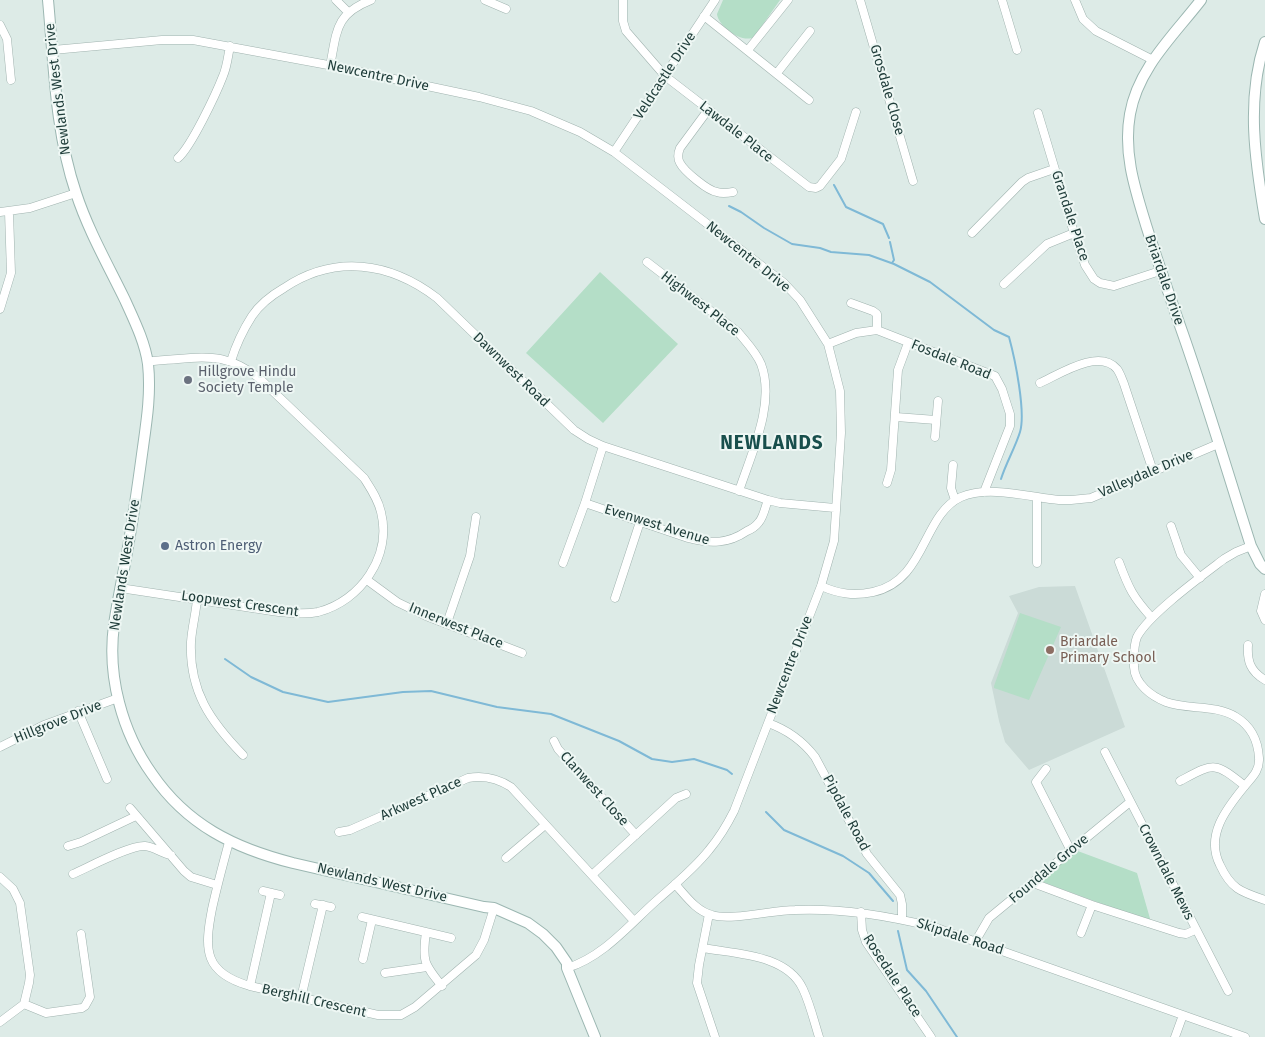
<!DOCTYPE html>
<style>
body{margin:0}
canvas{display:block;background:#ddebe7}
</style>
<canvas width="1265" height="1037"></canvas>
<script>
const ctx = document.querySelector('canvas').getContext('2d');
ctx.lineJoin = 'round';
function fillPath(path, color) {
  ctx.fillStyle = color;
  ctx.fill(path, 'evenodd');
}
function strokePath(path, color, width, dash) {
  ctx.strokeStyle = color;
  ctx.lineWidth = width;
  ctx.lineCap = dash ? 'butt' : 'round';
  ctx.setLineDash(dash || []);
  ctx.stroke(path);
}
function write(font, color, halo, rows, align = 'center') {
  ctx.font = font + ' "Fira Sans",sans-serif';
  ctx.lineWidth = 4;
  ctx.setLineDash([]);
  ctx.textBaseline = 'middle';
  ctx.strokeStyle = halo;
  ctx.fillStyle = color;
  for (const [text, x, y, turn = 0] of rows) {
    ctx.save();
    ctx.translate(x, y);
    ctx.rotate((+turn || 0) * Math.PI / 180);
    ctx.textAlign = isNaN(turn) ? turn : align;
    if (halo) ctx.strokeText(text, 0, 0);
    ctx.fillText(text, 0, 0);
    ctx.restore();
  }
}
const built = new Path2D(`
 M1075,586L1125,727L1029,770L1005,742L999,721L991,683L1018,613L1009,596L1039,587Z`);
const green = new Path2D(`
 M723,0H780L754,37C742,44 718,26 717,14Z
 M600,272L678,344L603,423L526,353Z
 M1020,613L1061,627L1029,700L994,688V686Z
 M1075,850L1137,873L1151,922L1040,881L1042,880V878L1047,877L1045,873Z`);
const stream = new Path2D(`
 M834,185L846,207L883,224L889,238
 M729,206L741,212L764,228L792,244L820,248L831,252L869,255L894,264L930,282L994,330L1009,337C1015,359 1026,412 1020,432C1015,448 1006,463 1001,479
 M890,242L894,260L892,263
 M225,659L251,677L283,692L328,702L403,692L431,691L497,707L551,714L619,741L652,759L672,762L694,759L727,770L732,774
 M766,812L784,830L843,856L869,873L893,901
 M898,931L907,970L926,991L957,1037`);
const street = new Path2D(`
 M336,0L348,12
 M485,0L506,9
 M623,0V21L626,31L665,76L809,187L816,188L820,186L841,159L856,112
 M860,0L913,181
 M1002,0L1017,50
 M1075,0L1083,19L1096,31L1153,60
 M704,16L809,100
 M0,25L7,39L11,80
 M53,50L162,40H193L328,65L479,97L531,111L580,132L614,152L784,283L800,300L828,344L840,391L841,433L834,541L821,586L734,811C727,825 719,838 709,850C694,869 674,885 656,901C629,925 603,957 567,968
 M748,50L788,0
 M330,66C337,31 335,14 371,0
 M777,73L810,31
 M708,110L680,148C678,153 677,158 680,163C684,171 708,191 717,192C722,194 728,193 733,192
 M1038,113L1074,233L1085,265L1094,279L1100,283L1114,286L1160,271
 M614,152L715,0
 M178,158C191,147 216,94 223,76C227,67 228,56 230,46
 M0,212L30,208L76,193
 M972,233L1022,182L1028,178L1054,169
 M647,262L738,332C746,342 756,352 761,364C776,403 751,454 739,491
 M1004,284L1047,244L1074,233
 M851,303L873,311L877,314V330
 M0,309L11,273L9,212
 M828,344L856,333L877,330L995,376L1002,389L1010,414V426L984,492
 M231,361C236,345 243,330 252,316C260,304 272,295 284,288C335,254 390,262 437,298L574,430L588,439L603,446L768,500L780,503L835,508
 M1040,383C1060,374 1099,348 1117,369C1120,373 1122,379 1124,384L1153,471
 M896,417L936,420
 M935,437L938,401
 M953,465L951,488L955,500
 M887,483L891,470L898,370L908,343
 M1037,497V563
 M585,503L688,538C710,544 728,544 747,531C752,529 756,526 759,522C764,516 765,507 768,500
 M1171,526L1181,555L1200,578
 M1251,546L1236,552L1224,559C1203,575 1148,615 1137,637C1133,647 1134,658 1134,667C1135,684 1151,696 1166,702C1188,710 1215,704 1236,717C1251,726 1258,741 1259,758C1260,771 1251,778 1244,787C1226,809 1205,836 1220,865C1231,889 1241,892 1265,900
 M1119,562C1129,589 1133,597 1152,618
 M563,563L585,503L603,446
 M367,580L397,602L426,616L522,653
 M821,586C839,594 854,596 873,592C926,581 922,515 961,497C988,485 1030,497 1059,500H1071L1091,498L1218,444
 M120,588L272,611C287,613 303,615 318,612C361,601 392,556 381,512C378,499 371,489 364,478L259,378C232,357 212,355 178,359C168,360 158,360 147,362
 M1265,594L1261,611L1265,620
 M615,598L640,522
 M197,599C196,613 192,627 191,642C189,691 210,721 243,755
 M447,623L470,556L476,517
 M1248,645C1247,661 1250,671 1265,680
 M78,711L107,779
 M768,723C788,730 802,740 815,757L867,854L900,895L902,904V919
 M554,741L558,749L636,835
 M0,747L44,725L118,698
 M1105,752L1228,991
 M1046,769L1036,782L1071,851
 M1180,781C1214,763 1214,761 1245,786
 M130,808L184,871L191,877L217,885
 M339,832L350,830L468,778C484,775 497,778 511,787L634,921
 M229,842C223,864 217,886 212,909C204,950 204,973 250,986L378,1015H401L415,1007L476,955L484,940L494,908
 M68,846L81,842L136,816
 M506,858L545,825
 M73,874C89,867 130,845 145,846C155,847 162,854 171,855
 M592,875L676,798L686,794
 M0,877L13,889L20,903L30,975L29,983L24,1004L0,1022
 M1033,883L1092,905L1179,933L1186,934L1195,930
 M675,884C686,896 696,911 712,915C731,921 773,910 795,910C843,908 888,916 934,927L1245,1037
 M263,891L280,895
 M315,904L331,907
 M861,912L862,930L866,942L931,1037
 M709,914L699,965L697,983L715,1037
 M362,917L451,938
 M426,932C422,961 424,964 442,986
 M1081,933L1092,905
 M975,942L989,918L1130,802
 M703,948C735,954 787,954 803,989C810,1004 814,1021 819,1037
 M363,959L372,920
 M385,973L427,967
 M250,986L271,893
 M301,998L323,905
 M24,1004L46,1013L82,1008L85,1006L90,997L81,934
 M1175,1037L1183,1015`);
const secondary = new Path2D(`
 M48,0C54,64 55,131 76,193C88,230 108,265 125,300C134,320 145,342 148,364C151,392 147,419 143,447C138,484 133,521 126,558C122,581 117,603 114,625C107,676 122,732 152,774C187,825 234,848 293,863L484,907L494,908L528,923L543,934L556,947L567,963V968L595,1037
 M1201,0C1174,35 1138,68 1130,114C1123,153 1135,189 1146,225C1158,263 1171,300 1184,337C1208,406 1229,477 1251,546L1260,564L1265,569
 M1265,42C1246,99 1255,160 1265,219`);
const markers = [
 [188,380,5,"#6b7280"],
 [165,546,5,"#5c6f8a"],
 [1050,650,5,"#8d6e63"]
];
const streetNames = [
 ["Newcentre Drive",378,76,12],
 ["Veldcastle Drive",665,76,-57],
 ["Newlands West Drive",58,89,-97],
 ["Grosdale Close",887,90,74],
 ["Lawdale Place",736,132,38],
 ["Grandale Place",1070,216,72],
 ["Newcentre Drive",748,257,39],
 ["Briardale Drive",1164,280,71],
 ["Highwest Place",700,304,38],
 ["Fosdale Road",951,360,22],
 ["Dawnwest Road",511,370,44],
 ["Valleydale Drive",1146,474,-23],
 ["Evenwest Avenue",657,525,17],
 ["Newlands West Drive",125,565,-81],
 ["Loopwest Crescent",240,604,8],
 ["Innerwest Place",456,626,22],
 ["Newcentre Drive",790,665,-69],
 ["Hillgrove Drive",58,722,-22],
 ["Clanwest Close",594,789,48],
 ["Arkwest Place",421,799,-24],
 ["Pipdale Road",846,813,62],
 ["Foundale Grove",1049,869,-40],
 ["Crowndale Mews",1166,872,63],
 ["Newlands West Drive",382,883,13],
 ["Skipdale Road",960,937,18],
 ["Rosedale Place",892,976,57],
 ["Berghill Crescent",314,1001,13]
];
const worshipNames = [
 ["Hillgrove Hindu",198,372],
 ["Society Temple",198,388]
];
const serviceNames = [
 ["Astron Energy",175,546]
];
const educationNames = [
 ["Briardale",1060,642],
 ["Primary School",1060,658]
];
const districtNames = [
 ["NEWLANDS",772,444]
];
fillPath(built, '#cbdbd7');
fillPath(green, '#b4dec7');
strokePath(stream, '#7fb9d6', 2);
strokePath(street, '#a0b3af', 9);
strokePath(secondary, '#9cb7b2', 12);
strokePath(street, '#fff', 8);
strokePath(secondary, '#fff', 10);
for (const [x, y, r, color] of markers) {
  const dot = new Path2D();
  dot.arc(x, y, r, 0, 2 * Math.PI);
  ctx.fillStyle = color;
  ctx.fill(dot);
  strokePath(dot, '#eef7f4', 2);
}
write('14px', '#1e3c39', '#eef7f4', streetNames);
write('14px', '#5b616d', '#eef7f4', worshipNames, 'left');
write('14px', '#4e5e75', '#eef7f4', serviceNames, 'left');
write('14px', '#785e54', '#eef7f4', educationNames, 'left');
ctx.letterSpacing = '1px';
write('bold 19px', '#184f4c', '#eef7f4', districtNames);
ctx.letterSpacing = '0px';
</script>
